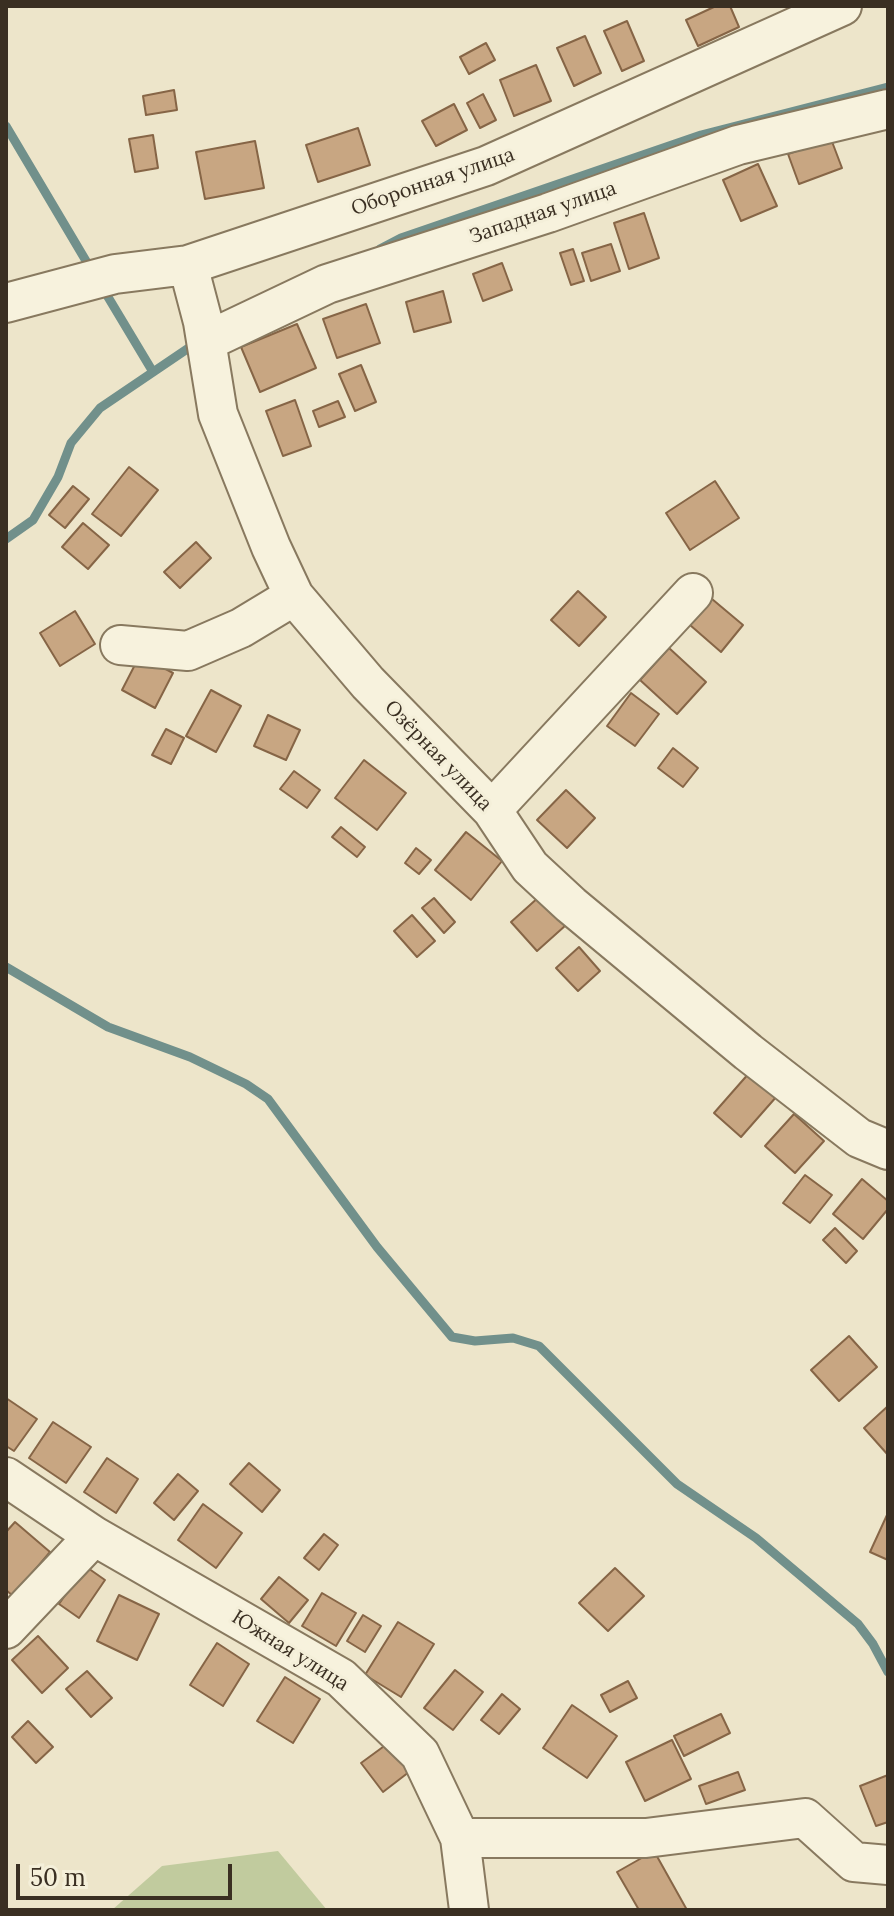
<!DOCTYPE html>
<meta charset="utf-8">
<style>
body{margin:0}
#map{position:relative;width:894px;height:1916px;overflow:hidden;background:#ede5ca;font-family:Lora,serif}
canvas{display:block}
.frame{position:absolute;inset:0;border:8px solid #3a2f22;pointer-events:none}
.scale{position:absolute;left:16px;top:1864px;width:216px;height:36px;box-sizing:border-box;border:4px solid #3a2f22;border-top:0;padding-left:10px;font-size:24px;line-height:28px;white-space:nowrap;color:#3a2f22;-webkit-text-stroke:6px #f4efd9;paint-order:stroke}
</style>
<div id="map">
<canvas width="894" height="1916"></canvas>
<div class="frame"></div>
<div class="scale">50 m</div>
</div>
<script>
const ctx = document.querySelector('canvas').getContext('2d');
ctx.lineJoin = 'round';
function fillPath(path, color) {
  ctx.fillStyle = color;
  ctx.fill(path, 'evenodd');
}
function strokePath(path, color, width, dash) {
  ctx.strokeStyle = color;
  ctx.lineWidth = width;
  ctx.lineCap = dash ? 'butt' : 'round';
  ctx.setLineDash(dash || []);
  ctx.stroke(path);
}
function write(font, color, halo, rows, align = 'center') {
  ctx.font = font + ' Lora,serif';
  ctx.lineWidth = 6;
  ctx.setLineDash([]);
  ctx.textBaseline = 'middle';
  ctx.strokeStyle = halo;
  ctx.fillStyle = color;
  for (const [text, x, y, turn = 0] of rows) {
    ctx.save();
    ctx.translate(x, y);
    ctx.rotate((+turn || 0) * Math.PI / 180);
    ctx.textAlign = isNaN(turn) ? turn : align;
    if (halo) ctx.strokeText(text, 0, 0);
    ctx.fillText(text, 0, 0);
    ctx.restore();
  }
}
const green = new Path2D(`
 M278,1851L327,1910H112L162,1866Z`);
const stream = new Path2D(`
 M6,126L92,271
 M380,249L401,238L701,135L888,87
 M102,287L153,372
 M6,539L33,520L58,477L71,443L100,408L196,343
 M6,967L108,1027L190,1057L246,1084L268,1099L377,1247L452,1337L475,1341L513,1338L539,1346L677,1484L756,1538L858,1624L873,1644L888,1672`);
const building = new Path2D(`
 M716,6H730L739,27L698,46L686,20Z
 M627,21L644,61L622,71L604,31Z
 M585,36L601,73L574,86L557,48Z
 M486,43L495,60L469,74L460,57Z
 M536,65L551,101L514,116L500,80Z
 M174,90L177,110L146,115L143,96Z
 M483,94L496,120L480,128L467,103Z
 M454,104L467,130L436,146L422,121Z
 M358,128L370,165L318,182L306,145Z
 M153,135L158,168L135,172L129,139Z
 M831,139L842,168L799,184L788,154Z
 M255,141L264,188L205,199L196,152Z
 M758,164L777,206L741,221L723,180Z
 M644,213L659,258L629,269L614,223Z
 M611,244L620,271L591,281L582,253Z
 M573,249L584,281L571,285L560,253Z
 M502,263L512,290L483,301L473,274Z
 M443,291L451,322L414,332L406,302Z
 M366,304L380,343L337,358L323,319Z
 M297,324L316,368L260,392L241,347Z
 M361,365L376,402L355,411L339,374Z
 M295,400L311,446L283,456L266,411Z
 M338,401L345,417L319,427L313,411Z
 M129,467L158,490L121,536L92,514Z
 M715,481L739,518L690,550L666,513Z
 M73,486L89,499L65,528L49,515Z
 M83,523L109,545L88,569L62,547Z
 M196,542L211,558L180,588L164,572Z
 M578,591L606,617L579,646L551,620Z
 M712,599L743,625L721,652L690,625Z
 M75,611L95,644L60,666L40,633Z
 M669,648L706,682L677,714L640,680Z
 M140,655L173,673L155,708L122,690Z
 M211,690L241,706L216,752L186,736Z
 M631,693L659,714L635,746L607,726Z
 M268,715L300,730L286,760L254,746Z
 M166,729L184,738L171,764L152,755Z
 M673,748L698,768L683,787L658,768Z
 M364,760L406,793L377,830L335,798Z
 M294,771L320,790L307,808L280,789Z
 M566,790L595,818L567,848L537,820Z
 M341,827L365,847L357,857L332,837Z
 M466,832L502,861L471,900L435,870Z
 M416,848L431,860L419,874L405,863Z
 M540,896L566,925L537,951L511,922Z
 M434,898L455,922L444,933L422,908Z
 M412,915L435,941L417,957L394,931Z
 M579,947L600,971L578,991L556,968Z
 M750,1072L777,1096L741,1137L714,1113Z
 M794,1114L824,1141L795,1173L765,1146Z
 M805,1175L832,1195L810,1223L783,1203Z
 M862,1179L888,1201V1209L863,1239L833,1214Z
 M835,1228L857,1251L846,1263L823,1240Z
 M849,1336L877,1367L839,1401L811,1370Z
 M6,1398L37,1419L14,1451L6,1446Z
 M888,1406V1455L864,1428Z
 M53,1422L91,1447L66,1483L29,1458Z
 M107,1458L138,1479L116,1513L84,1492Z
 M249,1463L280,1490L262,1512L230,1484Z
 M178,1474L198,1491L174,1520L154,1503Z
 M203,1504L242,1533L216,1568L178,1540Z
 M887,1515H888V1560L870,1552Z
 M15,1522L50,1552L13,1596L6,1590V1532Z
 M324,1534L338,1545L319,1570L304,1558Z
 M85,1566L105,1580L79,1618L59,1604Z
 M615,1568L644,1596L608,1631L579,1603Z
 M279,1577L308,1600L289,1623L261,1599Z
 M322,1593L356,1613L336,1646L302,1626Z
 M119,1595L159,1614L137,1660L97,1641Z
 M363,1615L381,1626L365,1652L347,1641Z
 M398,1622L434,1644L401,1697L365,1675Z
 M38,1636L68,1668L42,1693L12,1660Z
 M217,1643L249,1664L223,1706L190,1685Z
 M455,1670L483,1692L453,1730L424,1708Z
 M87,1671L112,1698L91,1717L66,1689Z
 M285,1677L320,1699L293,1743L257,1721Z
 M628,1681L637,1698L610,1712L601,1695Z
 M502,1694L520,1709L499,1734L481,1720Z
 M572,1705L617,1736L587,1778L543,1748Z
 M721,1714L730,1733L684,1756L674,1736Z
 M28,1721L53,1747L36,1763L12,1737Z
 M672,1740L691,1779L645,1801L626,1762Z
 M387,1744L409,1772L383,1792L361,1763Z
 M738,1772L745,1790L706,1804L699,1786Z
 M888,1775V1822L876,1826L860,1786Z
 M654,1851L687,1910H639L617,1872Z`);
const minor = new Path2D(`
 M188,265L203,322L218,414L271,547L294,596L368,683L492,810L530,867L571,905L748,1052L859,1138L888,1150
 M6,303L115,274L188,265L486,166L842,6
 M207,341L327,284L548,213L738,145L888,109
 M120,645L188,651L241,628L294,596
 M492,810L693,593
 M6,1477L94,1536L341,1678L420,1754L460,1838L469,1910
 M6,1629L94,1536
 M460,1838H646L805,1818L854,1862L888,1865`);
const streetNames = [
 ["Оборонная улица",433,182,-19],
 ["Западная улица",543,213,-19],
 ["Озёрная улица",438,756,46],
 ["Южная улица",290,1651,32]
];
fillPath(green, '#c1cb9e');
strokePath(stream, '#71908b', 9);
fillPath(building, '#c8a682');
strokePath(building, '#866546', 2);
strokePath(minor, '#88795f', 42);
strokePath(minor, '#f7f2dd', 38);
write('20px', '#3a2f22', '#f4efd9', streetNames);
</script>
